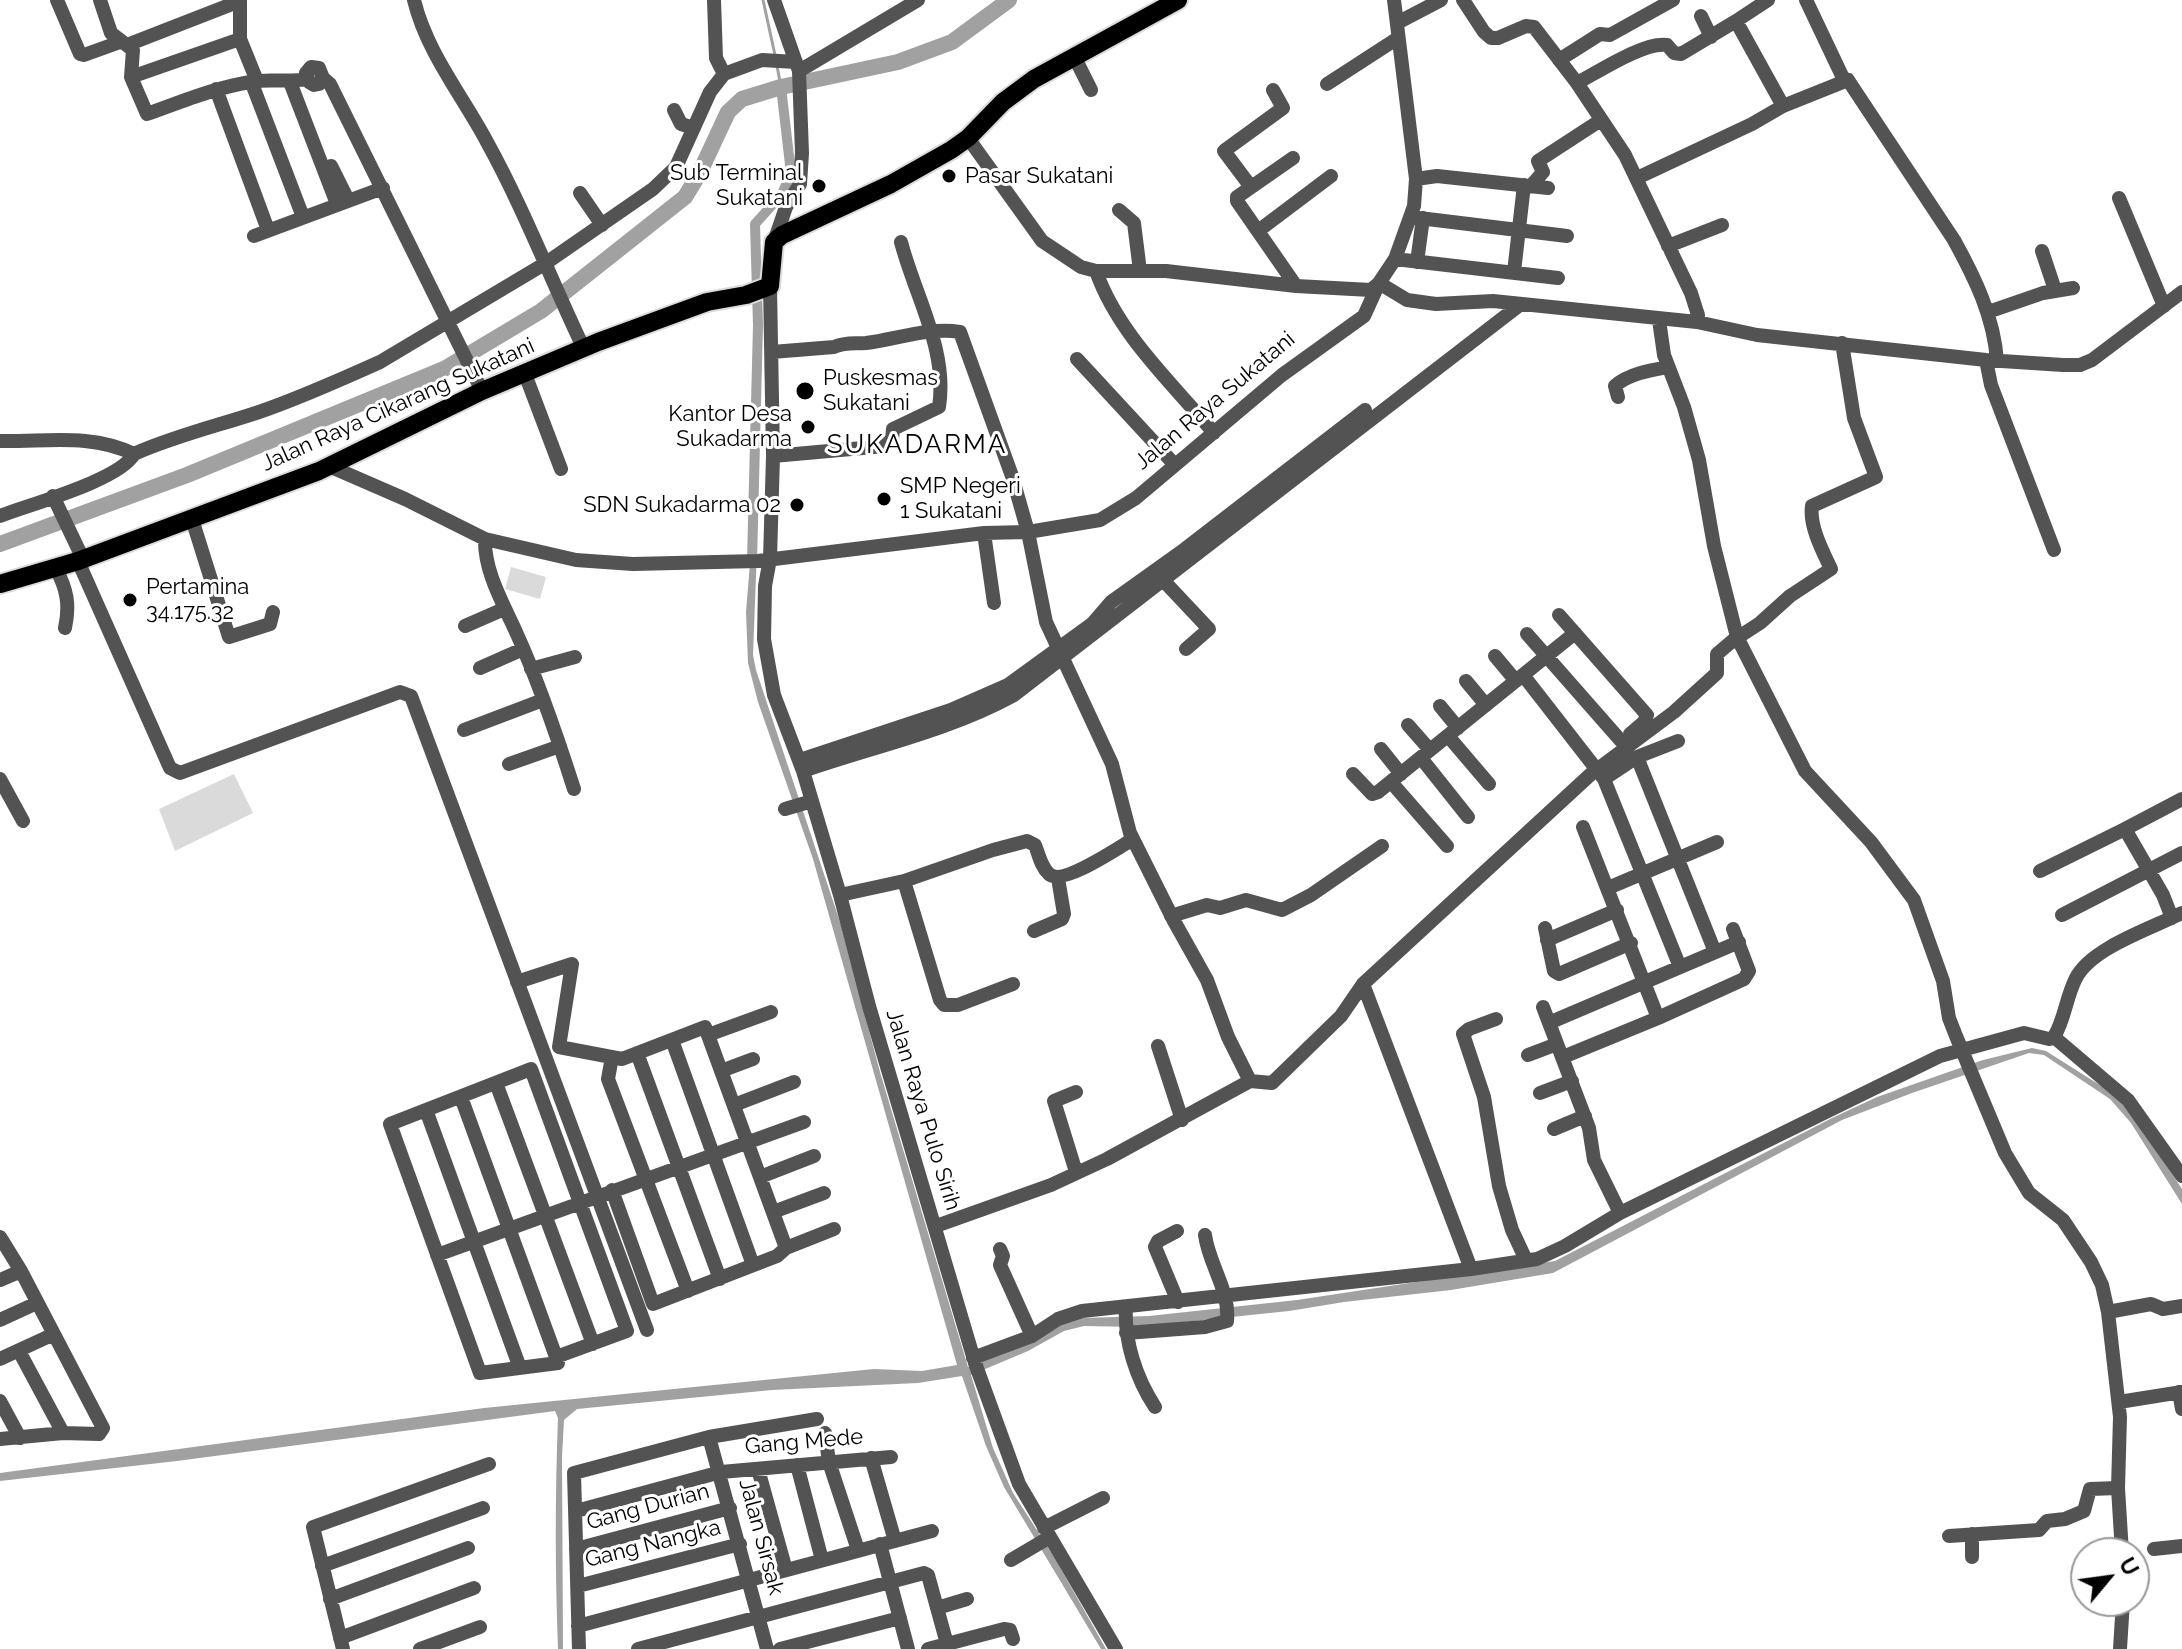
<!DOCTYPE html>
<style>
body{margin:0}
#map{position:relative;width:2182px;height:1649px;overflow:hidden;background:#fff;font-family:Raleway,sans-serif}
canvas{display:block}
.north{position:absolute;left:2070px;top:1537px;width:80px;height:80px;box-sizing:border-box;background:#fff;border:2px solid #999;border-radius:50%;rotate:61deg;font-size:22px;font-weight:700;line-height:32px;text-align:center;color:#000}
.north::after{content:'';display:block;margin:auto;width:28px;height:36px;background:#000;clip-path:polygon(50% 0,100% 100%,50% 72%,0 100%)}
</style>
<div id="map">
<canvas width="2182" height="1649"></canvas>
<div class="north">U</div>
</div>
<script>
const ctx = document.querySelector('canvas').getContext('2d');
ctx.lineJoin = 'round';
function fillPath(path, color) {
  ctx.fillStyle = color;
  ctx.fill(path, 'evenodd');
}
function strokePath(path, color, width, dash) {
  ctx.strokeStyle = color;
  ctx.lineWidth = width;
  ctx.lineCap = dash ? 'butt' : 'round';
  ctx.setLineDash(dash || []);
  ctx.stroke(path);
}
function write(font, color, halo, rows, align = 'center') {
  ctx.font = font + ' Raleway,sans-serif';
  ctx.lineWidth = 6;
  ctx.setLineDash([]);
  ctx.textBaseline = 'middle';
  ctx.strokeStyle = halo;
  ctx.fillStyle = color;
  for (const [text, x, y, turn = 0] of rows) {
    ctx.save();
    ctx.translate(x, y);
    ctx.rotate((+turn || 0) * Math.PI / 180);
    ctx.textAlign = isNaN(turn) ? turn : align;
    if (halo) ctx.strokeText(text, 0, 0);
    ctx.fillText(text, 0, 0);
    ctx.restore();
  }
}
const green = new Path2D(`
 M511,567L546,577L540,599L505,589Z
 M234,774L253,813L175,851L159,809Z`);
const water = new Path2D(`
 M757,550L753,655L756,670L840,922L880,1072L968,1367L1027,1343L1061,1325L1082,1318L1149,1316L1297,1300L1555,1261L1832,1118L1877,1097L1983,1060L2032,1048L2046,1051L2114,1094L2135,1118L2182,1189V1204L2131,1123L2110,1099L2044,1055L2029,1053L1912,1093L1842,1120L1553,1273L1451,1290L1344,1302L1289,1311L1136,1327L1084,1326L1064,1331L1028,1351L971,1375L993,1448L1013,1493L1053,1555L1106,1649H1101L1004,1487L986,1446L962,1376L918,1383L772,1390L577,1409L564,1420L562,1457L563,1649H558C555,1572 555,1495 558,1418L555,1411L177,1461L0,1481V1473L484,1408L874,1369L922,1371L957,1365L813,859L758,702L748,663L746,612L751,551Z`);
const stream = new Path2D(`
 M763,0L775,55
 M777,66L781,87`);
const canal = new Path2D(`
 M752,561L758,325L755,224L782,194L791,173L781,87`);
const river = new Path2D(`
 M0,544L187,475L444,369L541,311L685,197L699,174L728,112L742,99L781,87L898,62L952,42L1009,0`);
const minor = new Path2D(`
 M57,0L80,54L84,55L120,42
 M100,0L111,33L133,50L131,77L147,114C181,102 214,88 250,82C269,78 288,83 307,79
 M414,0C427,53 462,95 487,142C524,209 551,280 584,349
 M714,0L716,58L724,74
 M1463,0L1484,32L1491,38H1498L1526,26L1534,27L1577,83L1625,155L1691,293L1698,315L1697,322
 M1806,0L1844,80
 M1701,16L1711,37
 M1736,21L1768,0
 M1397,23L1441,0
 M127,45L240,1V39L257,81
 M1075,58L1091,90
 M1559,60L1600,34L1610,35L1673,0
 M799,71L918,0
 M131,77L240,39
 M323,78L319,84L314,85L309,82L306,73L311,67L319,68L323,78L330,84L482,391
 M251,81L303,217
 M290,82L337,204
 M1577,83C1598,72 1645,41 1667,45L1674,53L1681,54L1736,21L1783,106
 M1327,84L1398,38
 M216,89L268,230
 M674,110L681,124L694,128
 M968,138L1042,241L1081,267L1096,271H1166L1296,286L1371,290L1379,283L1407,300L1436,304L1493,301L1697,322L1757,335L1986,360L2063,365H2080L2092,360L2182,292
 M1293,158L1237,197V201L1296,286
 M331,166L348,200
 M1637,178L1752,124L1783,106L1848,80L1954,240C1975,278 1994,317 1997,361
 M1416,179L1437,176L1548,188
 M1531,186L1543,172L1538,161L1601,120
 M1251,187L1224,151L1283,108L1273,90
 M580,193L602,225
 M2119,198L2164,306
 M1119,210L1134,223L1140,271
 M1411,217L1567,236
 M1258,231L1331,176
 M254,236L383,188
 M774,242L786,207L800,184L802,153L799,71L774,0
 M1668,246L1722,225
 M2042,251L2055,290
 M1395,259L1558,278
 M1417,262L1423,218
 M1096,271C1118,334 1172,383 1214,433
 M1514,272L1524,185
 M770,286L773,456L770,559L765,586L764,639L774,695L803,771L840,895L869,1006L975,1363L1019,1484L1116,1649
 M1988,312L2043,293L2073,288
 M1659,320L1664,355L1684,407L1699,460L1714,546L1737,637L1805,771L1871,842L1914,900L1943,981L1949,1018L1956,1036L2005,1153L2029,1193L2063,1220L2091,1262L2102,1285L2108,1312L2120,1417L2118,1488L2122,1553
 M772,352L834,347C845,342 855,344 866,343C897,339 929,327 960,332L1012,476L1028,532L1046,622L1112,764L1130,833L1174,921L1207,980L1228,1037L1250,1081
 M1077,359L1175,465
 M1986,360L1991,385L2054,550
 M525,374L561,469
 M1618,397L1615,386C1628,374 1651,370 1668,367
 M0,441C46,442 91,433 134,454C174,436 217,426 259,412C300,398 340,380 380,362L546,263L653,189L676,167L710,92L724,74L762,60L796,62
 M773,456L885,446L892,439L893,429L939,407C948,350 915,296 901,242
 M329,466L405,499L485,539L576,560L633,564L758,561L984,533L1028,532L1100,520L1136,498L1282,375L1364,316L1379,283L1395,259L1414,206L1416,179L1394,0
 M53,496L83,559
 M0,516C31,504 120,480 134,454
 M192,519L229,637L270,624L273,612
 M984,533L994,603
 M485,539C484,571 503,603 516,632C539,682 557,736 574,789
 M78,561L170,768L180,773L400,692L411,696L647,1330
 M56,569C67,589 70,605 65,628
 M1162,579L1209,629L1186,649
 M1559,615L1647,715L1644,722L1630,734
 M465,626L504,609
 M1527,634L1621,741
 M1737,638L1760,623L1790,596L1831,569C1823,552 1809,526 1812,506L1876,477L1854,418L1842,343
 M1495,656L1516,681
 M480,668L523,649
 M531,669L575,657
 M1523,675L1604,779L1680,967
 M1466,681L1486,705
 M1440,706L1458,728
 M1408,725L1430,750
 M464,730L543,700
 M1448,736L1489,784
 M1381,749L1401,774
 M1637,757L1715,952
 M1421,758L1468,817
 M800,760L951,710L1008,685L1092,624L1111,602L1181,552L1365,410
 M509,764L560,746
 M803,771C875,746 948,731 1014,695L1521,304
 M1353,774L1372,794L1378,792L1575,633
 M0,779L23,821
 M1604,779L1637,757L1678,741
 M1391,782L1447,846
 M785,809L812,801
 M1583,827L1658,1018
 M2040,871L2125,829
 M904,881L940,1000L944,1005H958L1013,984
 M1608,888L1717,842
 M840,895L904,881L993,850L1027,841L1035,845C1039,855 1041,867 1049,874C1062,886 1118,848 1133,839
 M2062,915L2182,853
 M1171,916L1207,905L1220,908L1246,900L1282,910L1311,895L1382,846
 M2172,918L2163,895L2125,829L2182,799
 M1545,928L1554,971L1559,974L1631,943
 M1034,931L1062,919L1064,914L1058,878
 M1547,940L1617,910
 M517,982L572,964L559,1047L622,1059L705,1027L786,1248
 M1363,984L1471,1269
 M1543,1007L1589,1128L1594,1160L1620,1213
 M1496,1019L1469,1029L1463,1034L1484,1097L1499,1186L1512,1230L1526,1260
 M1551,1022L1739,942
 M708,1035L771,1012
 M2054,1037L2128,1100L2182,1176
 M672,1040L753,1265
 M1158,1046L1182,1120
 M637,1053L720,1279
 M1528,1055L1557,1044
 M612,1057L608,1079L688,1291
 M1563,1057L1658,1018L1744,979L1749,971L1733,929
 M721,1071L753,1059
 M496,1083L593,1344
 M1540,1093L1572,1081
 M461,1097L556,1357L558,1363L480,1373L390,1124L531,1069L627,1331L556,1357
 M734,1105L794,1082
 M426,1110L520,1368
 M1554,1129L1585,1116
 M1076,1172L1054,1101L1076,1092
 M760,1177L814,1156
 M612,1190L653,1304L777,1256L786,1248L834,1229
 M773,1212L824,1193
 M936,1226L1051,1185L1107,1159L1250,1081L1272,1083L1341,1016L1363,984L1591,774L1674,712L1717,673V654L1737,637
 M1177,1231L1158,1241L1155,1247L1178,1302
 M0,1237L21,1271L103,1428L99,1434L63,1433L0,1439
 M1000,1249L1003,1256L1000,1265L1032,1336
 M437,1255L804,1122
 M0,1280L21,1271
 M1126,1307C1124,1341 1136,1378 1155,1407
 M2108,1312L2151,1304L2163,1309L2182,1306
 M0,1320L37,1303
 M1126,1333L1205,1327L1227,1321C1230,1290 1209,1265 1205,1235
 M19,1351L63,1433
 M973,1358L1032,1336L1058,1319L1082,1311L1471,1269L1537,1259L1565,1246L1620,1213L1940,1056L2024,1033L2049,1039L2054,1037C2065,1019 2066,997 2076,978C2091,948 2152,928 2182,913
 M0,1359L54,1334
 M2179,1392L2182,1409
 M0,1401L20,1438
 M2119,1402L2182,1392
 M825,1433L829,1462L858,1550
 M709,1437L767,1649
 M871,1458L895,1541
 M797,1465L822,1560
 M758,1469L786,1570
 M576,1511L721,1472L891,1457
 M1044,1528L1103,1498
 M1949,1536L2039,1530L2047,1521L2065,1519L2084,1511L2090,1489L2118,1488
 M880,1544L908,1649
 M576,1549L730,1508
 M2154,1549L2182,1546
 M1972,1557V1534
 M1011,1560L1050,1537
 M322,1566L483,1508
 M578,1586L740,1544
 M330,1599L468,1548
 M937,1608L967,1599
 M578,1626L932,1531
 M340,1638L474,1588
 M343,1649L313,1527L489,1464
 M420,1649L480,1627
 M579,1649L574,1473L709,1437L817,1419
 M638,1649L924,1573L928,1575L947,1644
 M780,1649L900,1618
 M928,1649L1004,1629L1010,1630L1013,1639
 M2120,1649L2123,1601`);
const major = new Path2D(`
 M0,584L78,561L319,471L482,391L598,342L707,302L746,295L770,286L774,242L782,235L891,184L951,150L968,138L1003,102L1034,79L1178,0`);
const markers = [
 [949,176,8,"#000"],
 [819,186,8,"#000"],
 [805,391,10,"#000"],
 [808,427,8,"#000"],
 [884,499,8,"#000"],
 [797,505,8,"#000"],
 [130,600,8,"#000"]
];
const poiNames = [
 ["Sub Terminal",803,173,"right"],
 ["Sukatani",803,198,"right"],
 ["Pasar Sukatani",965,176],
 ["Puskesmas",823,378],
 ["Sukatani",823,403],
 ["Kantor Desa",792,414,"right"],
 ["Sukadarma",792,439,"right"],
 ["SMP Negeri",900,486],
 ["1 Sukatani",900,511],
 ["SDN Sukadarma 02",781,505,"right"],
 ["Pertamina",146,587],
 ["34.175.32",146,612]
];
const streetNames = [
 ["Jalan Raya Sukatani",1215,401,-40],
 ["Jalan Raya Cikarang Sukatani",398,405,-24],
 ["Jalan Raya Pulo Sirih",923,1110,73],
 ["Gang Mede",804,1442,-5],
 ["Gang Durian",648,1507,-15],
 ["Jalan Sirsak",761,1537,75],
 ["Gang Nangka",653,1544,-14]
];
const quarterNames = [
 ["SUKADARMA",917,445]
];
fillPath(green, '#dadada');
fillPath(water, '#a1a1a1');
strokePath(stream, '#a1a1a1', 3);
strokePath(canal, '#a1a1a1', 10);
strokePath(river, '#a1a1a1', 16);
strokePath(major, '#dbdbdb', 22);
strokePath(minor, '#535353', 14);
strokePath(major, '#000', 18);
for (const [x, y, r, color] of markers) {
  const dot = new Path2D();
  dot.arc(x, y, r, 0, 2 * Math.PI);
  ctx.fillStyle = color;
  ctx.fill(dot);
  strokePath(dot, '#fff', 3);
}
write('22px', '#000', '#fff', poiNames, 'left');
write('22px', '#000', '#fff', streetNames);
ctx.letterSpacing = '2px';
write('26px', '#000', '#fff', quarterNames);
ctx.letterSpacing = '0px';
</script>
